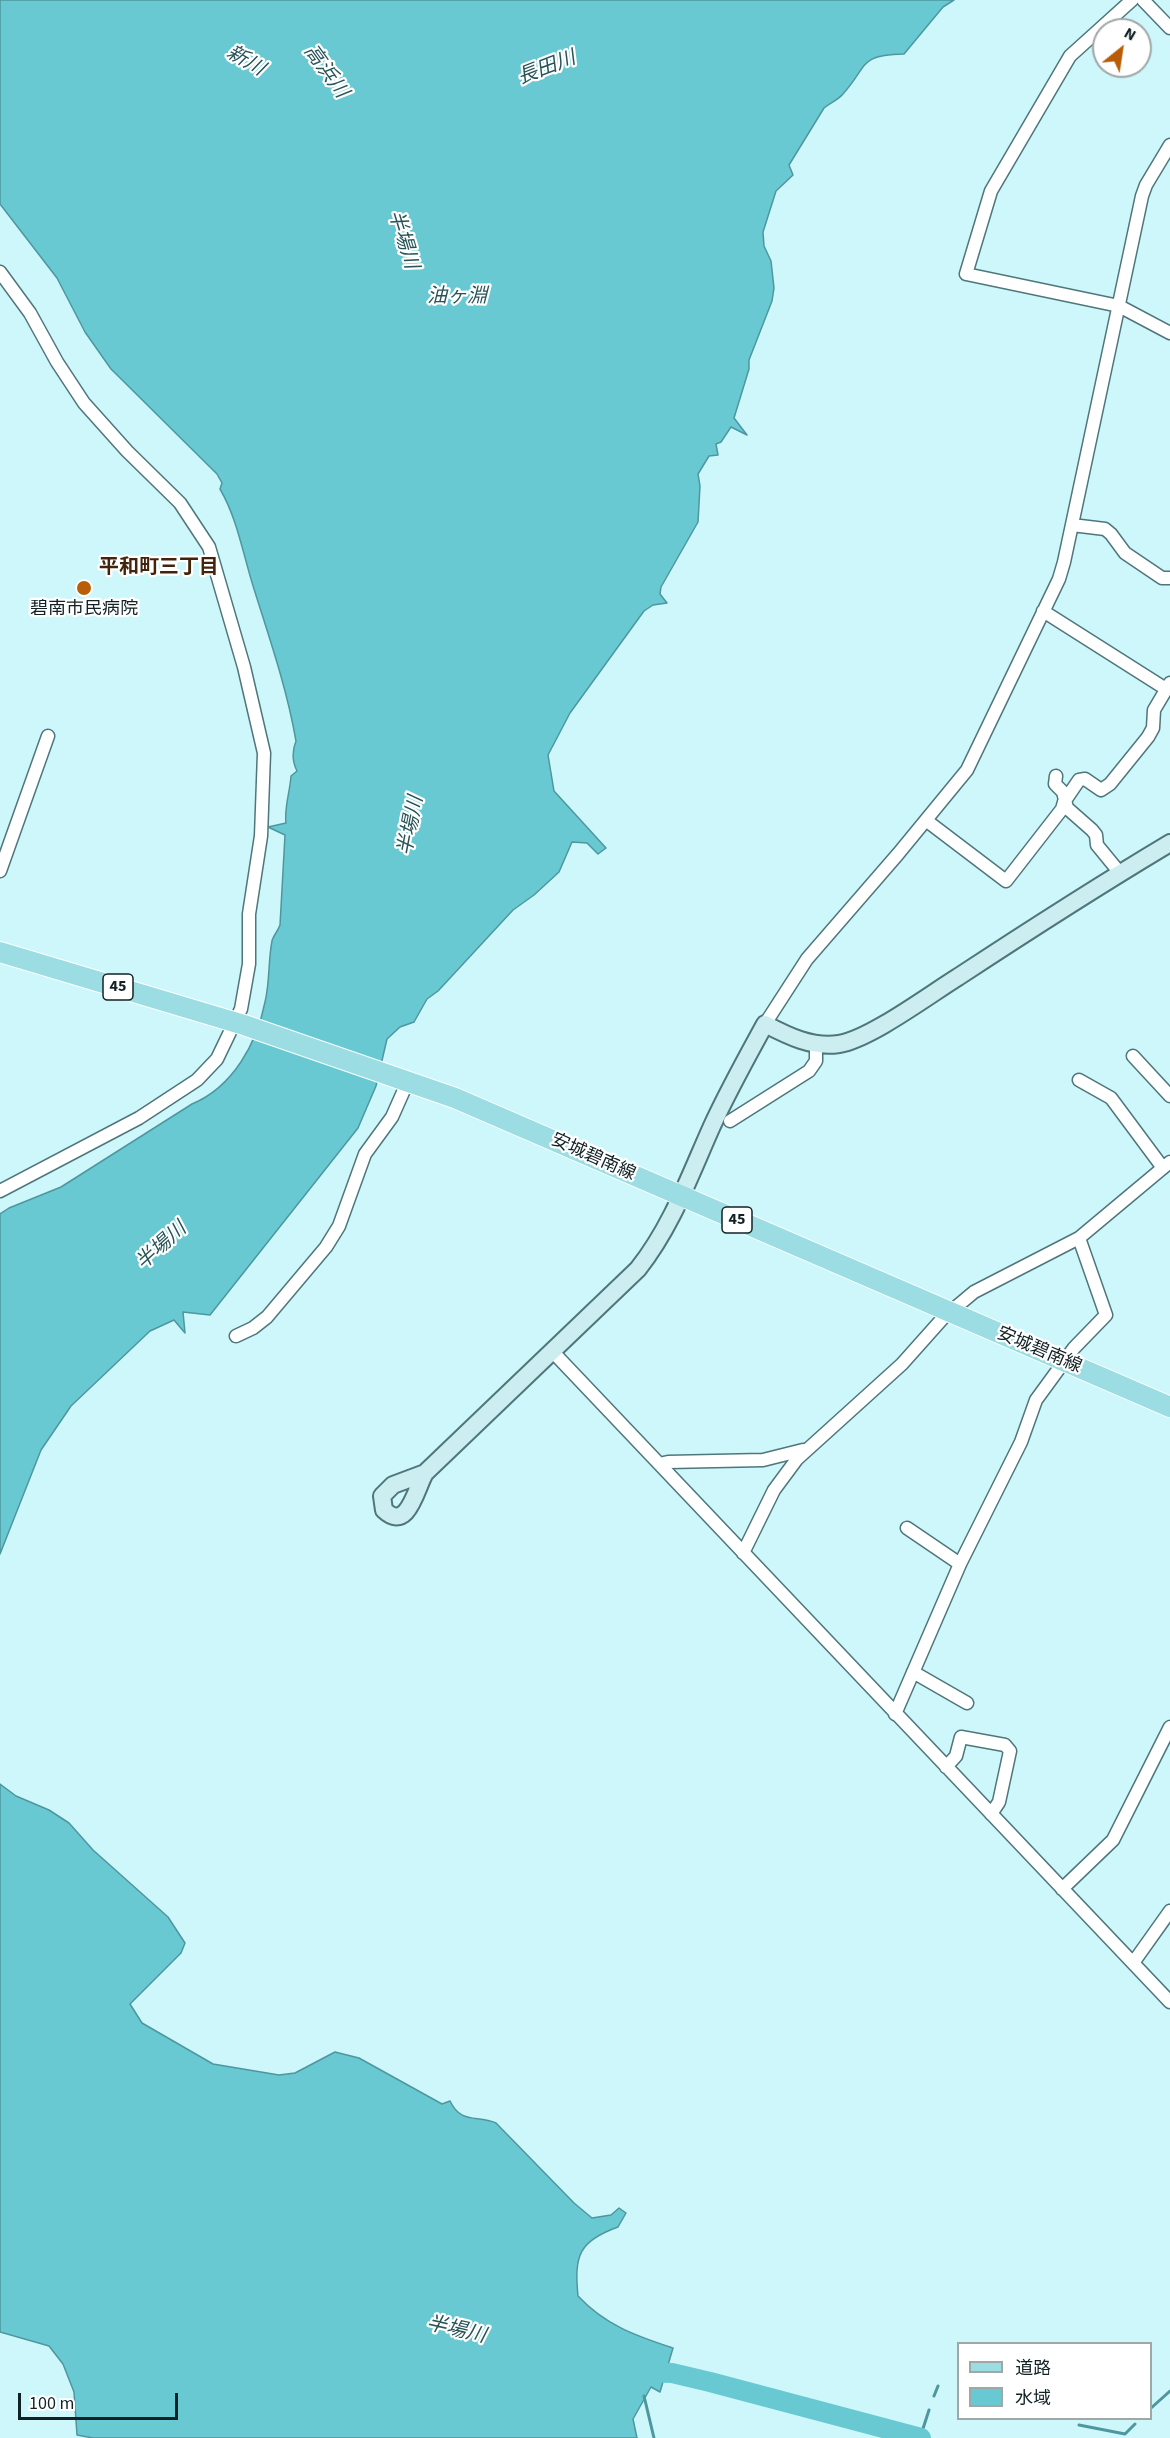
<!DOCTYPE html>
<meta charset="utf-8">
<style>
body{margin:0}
#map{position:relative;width:1170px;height:2438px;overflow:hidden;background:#cdf7fb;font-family:"Source Sans 3","Noto Sans JP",sans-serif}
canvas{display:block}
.legend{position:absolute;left:957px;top:2342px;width:195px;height:78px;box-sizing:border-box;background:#fff;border:2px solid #a0a7a7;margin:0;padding:8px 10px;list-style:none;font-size:18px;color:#122224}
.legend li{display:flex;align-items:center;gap:12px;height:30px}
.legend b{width:30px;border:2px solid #a0a7a7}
.north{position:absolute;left:1092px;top:18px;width:60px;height:60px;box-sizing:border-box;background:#fff;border:2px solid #a0a7a7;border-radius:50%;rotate:30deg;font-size:16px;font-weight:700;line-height:24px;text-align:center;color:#122224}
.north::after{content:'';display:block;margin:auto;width:21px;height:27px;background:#b95d07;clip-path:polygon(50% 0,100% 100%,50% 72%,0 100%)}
.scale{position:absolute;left:18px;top:2393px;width:160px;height:27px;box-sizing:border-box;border:3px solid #122224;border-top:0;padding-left:8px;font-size:18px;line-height:21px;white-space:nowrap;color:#122224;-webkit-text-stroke:4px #fff;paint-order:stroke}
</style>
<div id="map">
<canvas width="1170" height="2438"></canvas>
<ul class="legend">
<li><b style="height:8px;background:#9bdde3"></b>道路</li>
<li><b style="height:16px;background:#68c9d2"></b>水域</li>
</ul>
<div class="north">N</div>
<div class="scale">100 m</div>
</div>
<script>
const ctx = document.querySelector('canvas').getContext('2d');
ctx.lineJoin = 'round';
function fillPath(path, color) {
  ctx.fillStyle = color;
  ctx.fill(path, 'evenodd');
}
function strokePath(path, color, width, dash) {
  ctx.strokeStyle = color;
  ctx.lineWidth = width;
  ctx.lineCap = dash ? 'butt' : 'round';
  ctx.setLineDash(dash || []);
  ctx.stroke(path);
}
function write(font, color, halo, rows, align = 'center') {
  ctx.font = font + ' "Source Sans 3","Noto Sans JP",sans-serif';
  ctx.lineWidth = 4.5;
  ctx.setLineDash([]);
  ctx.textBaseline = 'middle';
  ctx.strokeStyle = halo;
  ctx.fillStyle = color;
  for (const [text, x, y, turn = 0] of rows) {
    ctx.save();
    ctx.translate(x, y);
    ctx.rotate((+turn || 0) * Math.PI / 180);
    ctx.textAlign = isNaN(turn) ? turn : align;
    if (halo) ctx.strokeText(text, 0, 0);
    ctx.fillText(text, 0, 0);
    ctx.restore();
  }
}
const water = new Path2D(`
 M0,0H954L943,7L904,54C858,55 869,65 843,94C838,100 830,103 824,108L789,165L793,175L776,191L763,232L764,246L771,261L774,288L772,301L749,360V369L734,418L747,435L731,427L721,442L716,444L718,455L709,456L698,474L700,486L698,522L661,587L660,594L667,603L653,605L644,611L570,713L548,755L554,791L606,848L598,854L587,843L572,842L559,872L534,895L513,910L438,991L427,999L414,1022L400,1027L387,1039L376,1086L358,1128L210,1315L183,1312L185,1333L174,1320L150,1331L71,1406L41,1450L0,1554V1214L9,1208L61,1187L192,1104C233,1087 257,1043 265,1002C270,982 268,961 272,941C273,936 278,931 280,925L285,835L268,827L286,823C284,808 290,792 291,776L297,771C292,761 292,751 296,741C287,689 270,640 254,589C243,555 238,520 220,489L222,483L217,474L111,369L85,332L57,278L0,204Z
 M0,1784L16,1796L49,1810L69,1823L93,1850L168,1917L185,1943L181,1953L130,2004L142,2023L213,2064L279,2075L295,2073L335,2052L359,2058L442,2104L450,2101C461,2124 476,2115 496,2123L574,2203L592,2218L611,2215L619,2208L626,2213L618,2227C579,2241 574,2255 578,2296C605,2325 636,2336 673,2348L660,2392L651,2387L633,2419L637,2438H93L77,2435L74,2392L63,2364L49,2346L0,2332Z`);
const stream = new Path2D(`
 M644,2396L654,2438
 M934,2396L938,2386
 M1150,2409L1170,2391
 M1079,2425L1125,2434L1135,2424
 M920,2438L929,2410`);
const river = new Path2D(`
 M639,2372L672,2373L710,2382L921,2438`);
const street = new Path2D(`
 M1132,0L1070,56L991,191L966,274L1119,306L1170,333
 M1143,0L1170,28
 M0,272L30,313L57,362L84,403L127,451L180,503L209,547L244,667L264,753L261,836L249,914V964L241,1009L217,1059L197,1080L139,1118L0,1191
 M1072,525L1105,529L1111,534L1125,553L1162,578H1170
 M1043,611L1166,689
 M1056,776L1055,784L1063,792L1067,808L1092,830L1096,835L1097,845L1120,873
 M927,821L1006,881L1062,809L1064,802L1079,780L1085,779L1101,790L1110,784L1148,737L1153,728L1154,710L1170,683
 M0,871L48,736
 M765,1024L807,959L898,854L967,770L1059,579L1064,562L1142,196L1146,185L1170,145
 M1133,1056L1170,1096
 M1079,1080L1111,1098L1163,1168
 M730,1121L809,1071L816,1061V1044
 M236,1336L253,1328L267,1317L326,1247L339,1226L365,1154L392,1117L408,1081
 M553,1352L1170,2002
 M659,1464L668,1462L763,1460L803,1450
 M907,1528L960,1564
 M743,1553L774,1490L797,1459L902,1364L943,1318L974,1292L1079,1238L1170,1162
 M913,1672L967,1703
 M895,1714L960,1564L1021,1442L1036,1400L1074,1348L1106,1315L1079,1238
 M946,1767L956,1756L961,1737L1005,1745L1010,1751L999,1802L991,1814
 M1062,1889L1113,1840L1170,1727
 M1133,1963L1170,1911`);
const secondary = new Path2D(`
 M425,1473L393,1485L382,1496L384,1510C408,1533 416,1488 425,1473L638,1269C672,1226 690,1175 712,1126C728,1091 747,1057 765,1024C788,1036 812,1048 839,1044C870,1039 929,995 958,977C1028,931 1098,886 1170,843`);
const primary = new Path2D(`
 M0,952L244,1025L455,1098L1170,1407`);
const markers = [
 [84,588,8,"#b95d07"]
];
const shields = [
 [118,987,30],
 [737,1220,30]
];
const shieldNames = [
 ["45",118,987],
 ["45",737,1220]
];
const poiNames = [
 ["碧南市民病院",84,610]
];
const streetNames = [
 ["安城碧南線",593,1158,24],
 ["安城碧南線",1039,1351,23]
];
const waterNames = [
 ["新川",245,62,30],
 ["長田川",547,69,-21],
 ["高浜川",325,72,54],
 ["半場川",402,240,73],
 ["油ヶ淵",457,298],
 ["半場川",412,826,-79],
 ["半場川",162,1247,-42],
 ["半場川",456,2331,13]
];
const neighbourhoodNames = [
 ["平和町三丁目",159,569]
];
fillPath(water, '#68c9d2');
strokePath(water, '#4e979e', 1.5);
strokePath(stream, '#4e979e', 3);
strokePath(river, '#68c9d2', 20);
strokePath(street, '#4f767a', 15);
strokePath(secondary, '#4f767a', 20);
strokePath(primary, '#fff', 22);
strokePath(street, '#fff', 12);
strokePath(secondary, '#cdeef1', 16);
strokePath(primary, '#9bdde3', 20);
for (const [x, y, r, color] of markers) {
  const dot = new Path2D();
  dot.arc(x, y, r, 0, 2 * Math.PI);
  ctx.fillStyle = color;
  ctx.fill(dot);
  strokePath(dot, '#fff', 2);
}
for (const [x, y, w] of shields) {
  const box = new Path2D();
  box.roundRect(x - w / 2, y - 13, w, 26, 4.5);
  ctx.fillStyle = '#fff';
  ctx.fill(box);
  strokePath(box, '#122224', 1.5);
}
write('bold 16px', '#122224', null, shieldNames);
write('18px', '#122224', '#fff', poiNames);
write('18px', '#122224', '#fff', streetNames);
write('italic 20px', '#285458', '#fff', waterNames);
write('bold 20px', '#43230c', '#fff', neighbourhoodNames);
</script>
